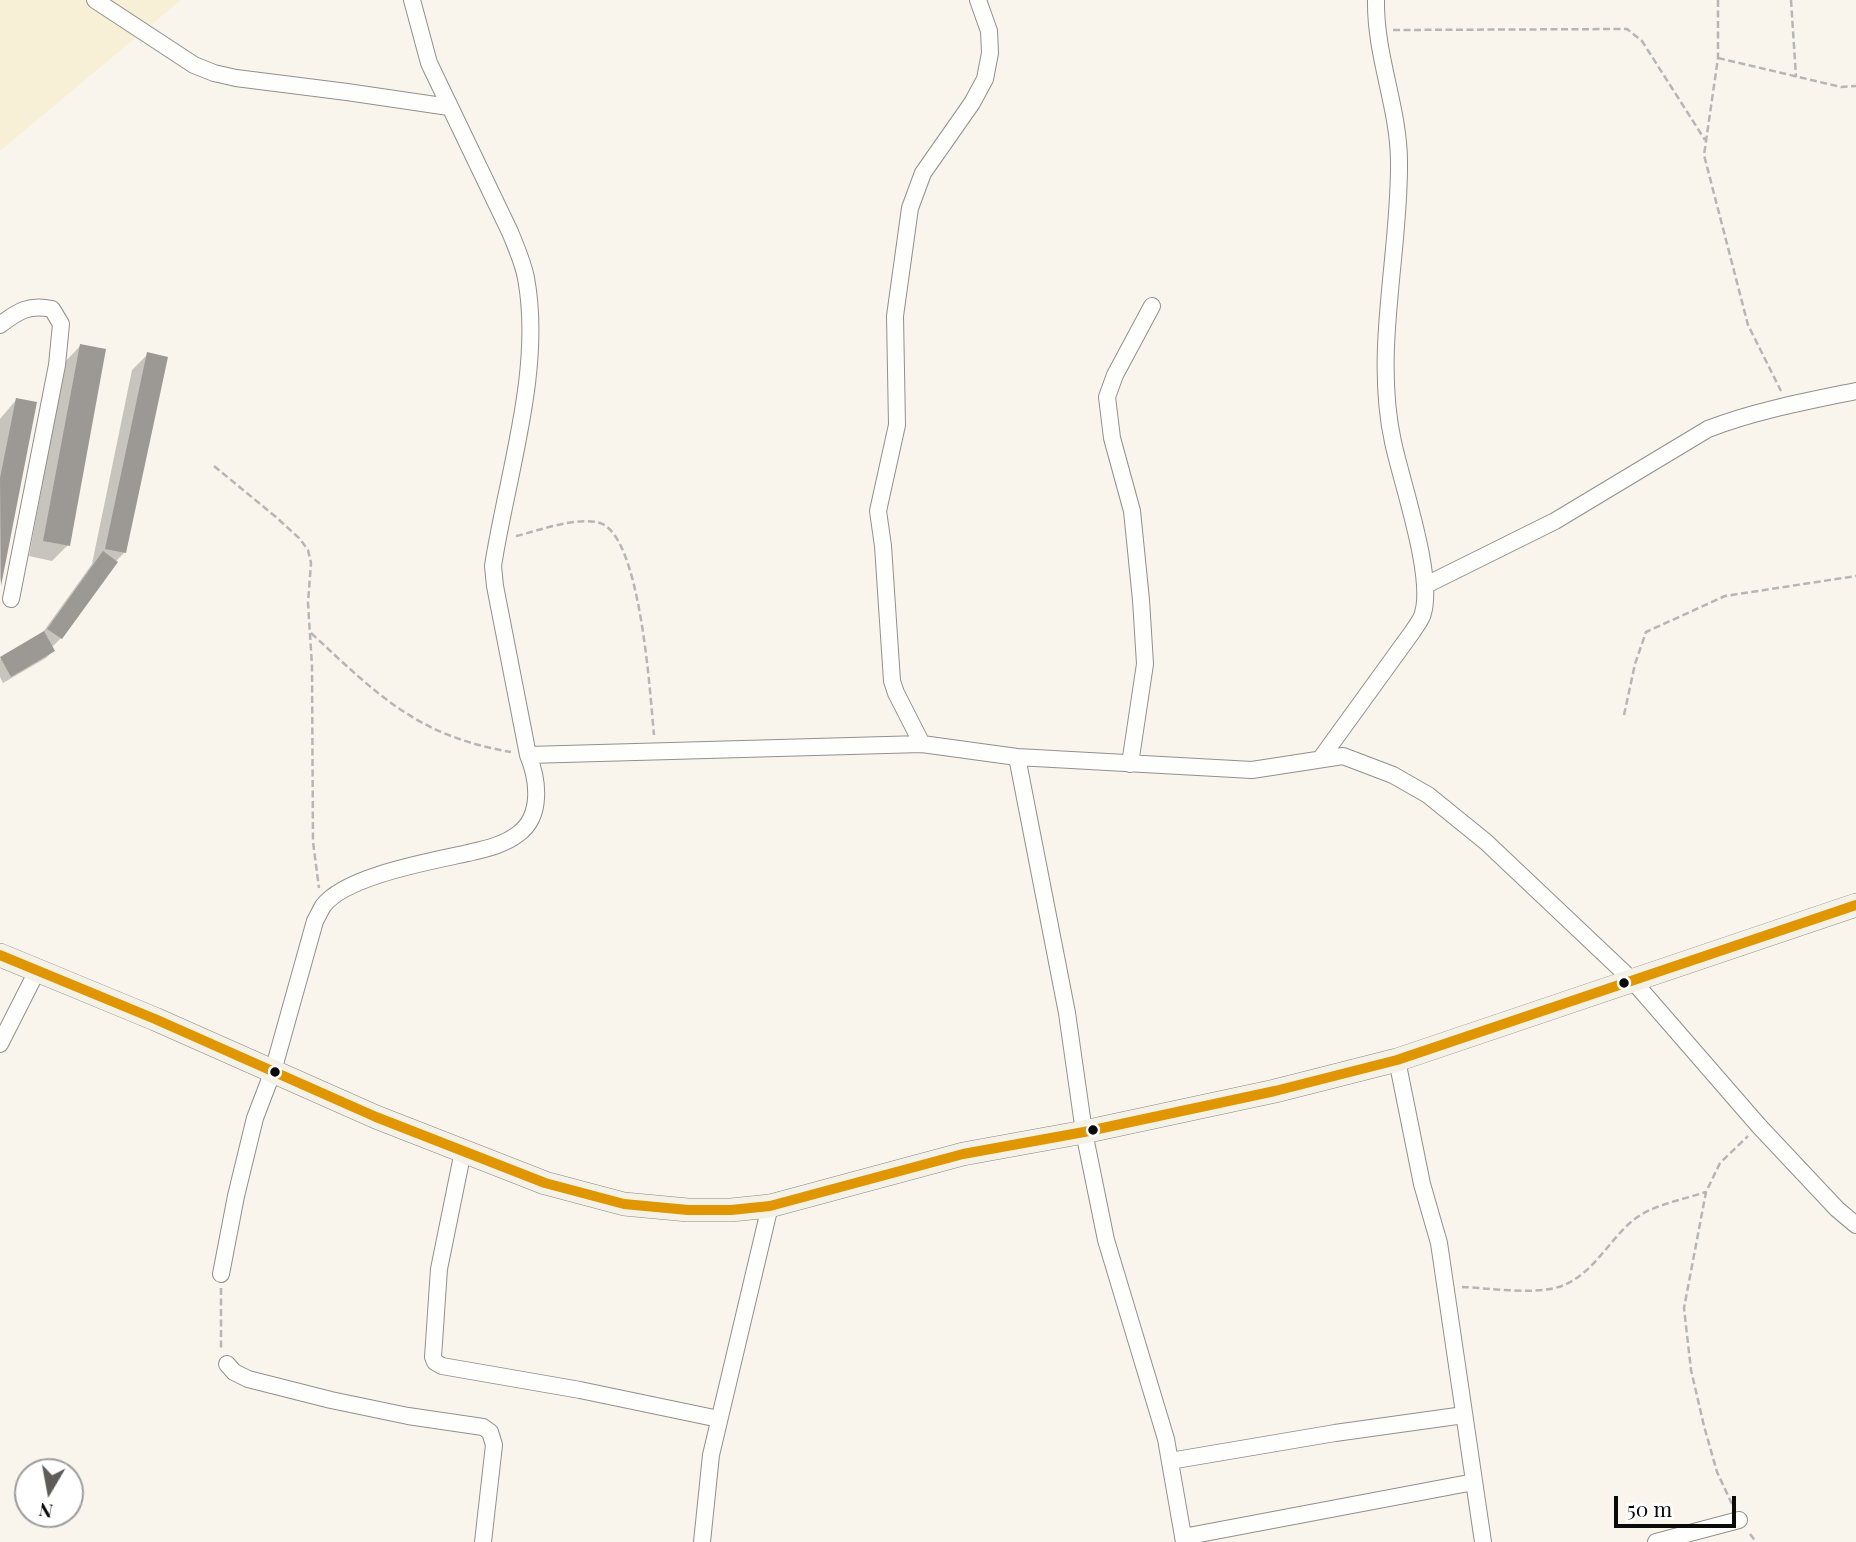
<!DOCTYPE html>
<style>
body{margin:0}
#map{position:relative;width:1856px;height:1542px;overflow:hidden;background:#f9f5ed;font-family:"Playfair Display",serif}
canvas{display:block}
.north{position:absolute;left:14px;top:1458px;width:70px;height:70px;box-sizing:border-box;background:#fff;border:2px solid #9d9d9d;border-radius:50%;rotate:190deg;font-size:19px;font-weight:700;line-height:28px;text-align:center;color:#0a0a0a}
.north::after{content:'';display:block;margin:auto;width:24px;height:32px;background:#5e5c59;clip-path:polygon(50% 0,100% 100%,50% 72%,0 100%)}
.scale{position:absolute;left:1614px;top:1496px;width:122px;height:32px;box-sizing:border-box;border:4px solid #0a0a0a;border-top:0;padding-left:9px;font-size:21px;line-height:24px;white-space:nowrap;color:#0a0a0a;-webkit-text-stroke:5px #fff;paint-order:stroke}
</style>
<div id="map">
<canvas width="1856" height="1542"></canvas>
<div class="north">N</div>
<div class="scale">50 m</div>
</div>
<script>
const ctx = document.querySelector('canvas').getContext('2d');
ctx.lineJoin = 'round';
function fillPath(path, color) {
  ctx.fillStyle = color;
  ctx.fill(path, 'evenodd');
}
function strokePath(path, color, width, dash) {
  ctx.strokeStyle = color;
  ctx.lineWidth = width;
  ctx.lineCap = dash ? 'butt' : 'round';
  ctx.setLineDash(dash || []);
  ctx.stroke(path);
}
const farmland = new Path2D(`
 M0,0H181L0,151Z`);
const shadow = new Path2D(`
 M80,346L68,545L52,561L29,556L65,362Z
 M148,354L125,552L115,562L61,638L51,648L53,651L46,658L3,683L0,677V659L41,635L92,564L132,370Z
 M16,400L35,403L0,583V419Z`);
const building = new Path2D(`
 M80,344L106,349L70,546L43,541Z
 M147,352L168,357L126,553L105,549Z
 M16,398L37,402L1,586L0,478Z
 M103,551L118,562L62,639L47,629Z
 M44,631L55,651L11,677L0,657Z`);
const path = new Path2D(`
 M1718,0V58L1704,155L1748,325L1781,391
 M1791,0L1796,77
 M1393,30L1627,29L1642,41L1705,140
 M1718,58L1841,87L1856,86
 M214,466L276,517L300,539L308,550L311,563L308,603L312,666L313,842L319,888
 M516,536C538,531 577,516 600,523C641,536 650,695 654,735
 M311,633C378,695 417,736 511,752
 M1624,715L1635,664L1646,632L1725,596L1856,576
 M1462,1287C1490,1288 1539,1296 1564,1285C1593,1273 1608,1242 1631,1222C1650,1205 1682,1200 1706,1192
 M221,1288V1348
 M1732,1504L1717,1472L1704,1426L1691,1370L1684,1308L1706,1192L1720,1163L1748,1136
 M1750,1534L1756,1542`);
const street = new Path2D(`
 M95,0L194,65L214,73L236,78L347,92L449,107
 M978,0L989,31L990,53L985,79L972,103L923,173L910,208L895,316L897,425L878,511L883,546L892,681L896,693L922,744L1017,757L1067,1013L1084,1132L1106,1240L1166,1439L1184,1542
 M0,325C18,311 29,304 52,309L61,324L57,365L11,599
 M1426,585L1555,521L1708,429C1754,411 1807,401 1856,391
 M528,755L922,744
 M1017,757L1252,770L1343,756L1393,775L1428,795L1486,842L1633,981L1759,1126L1837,1209L1856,1225
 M1321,758L1413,631C1416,626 1422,619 1423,613C1434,575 1402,484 1393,442C1373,351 1400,254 1399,162C1399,108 1375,56 1376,0
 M1130,764L1145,664L1141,600L1132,511L1112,438L1107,397L1115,375L1152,306
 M0,1044L37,971
 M1397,1060L1422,1184L1439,1243L1483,1542
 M463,1151L439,1269L433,1357L435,1362L442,1366L580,1390L719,1419
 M221,1274L236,1196L255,1118L273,1071L315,921C318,916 320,911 323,906C345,876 432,861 468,853C485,849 504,845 518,834C543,816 538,779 528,755L495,586L493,566C507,475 543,370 526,278C523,262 516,247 510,232L429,63L412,0
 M227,1364L234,1372L248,1379L331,1400L408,1416L483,1427L490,1432L494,1445L483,1542
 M1170,1461L1335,1433L1464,1415
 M1183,1537L1474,1482
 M702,1542L711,1455L770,1206
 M1656,1542L1739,1520`);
const secondary = new Path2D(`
 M0,955L155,1019L376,1117L545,1183L624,1204L688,1210H731L770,1206L963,1154L1084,1132L1275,1091L1397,1060L1856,905`);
const bus1 = new Path2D(`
 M0,955L155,1019L376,1117L545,1183L624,1204L688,1210H731L770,1206L963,1154L1084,1132L1275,1091L1397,1060L1856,905`);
const markers = [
 [1624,983,6,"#0a0a0a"],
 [275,1072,6,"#0a0a0a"],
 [1093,1130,6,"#0a0a0a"]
];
fillPath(farmland, '#f8f0d6');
fillPath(shadow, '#0003');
fillPath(building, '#9c9893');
strokePath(street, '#92908c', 18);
strokePath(secondary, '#888683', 24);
strokePath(path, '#b7b6b5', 2.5, [7, 3.5]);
strokePath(street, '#fefefc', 16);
strokePath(secondary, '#f4f1e7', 23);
strokePath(bus1, '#df9601', 10);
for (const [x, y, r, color] of markers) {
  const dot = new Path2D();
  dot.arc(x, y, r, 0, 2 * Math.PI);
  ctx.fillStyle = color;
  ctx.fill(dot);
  strokePath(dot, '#fff', 2.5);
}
</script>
